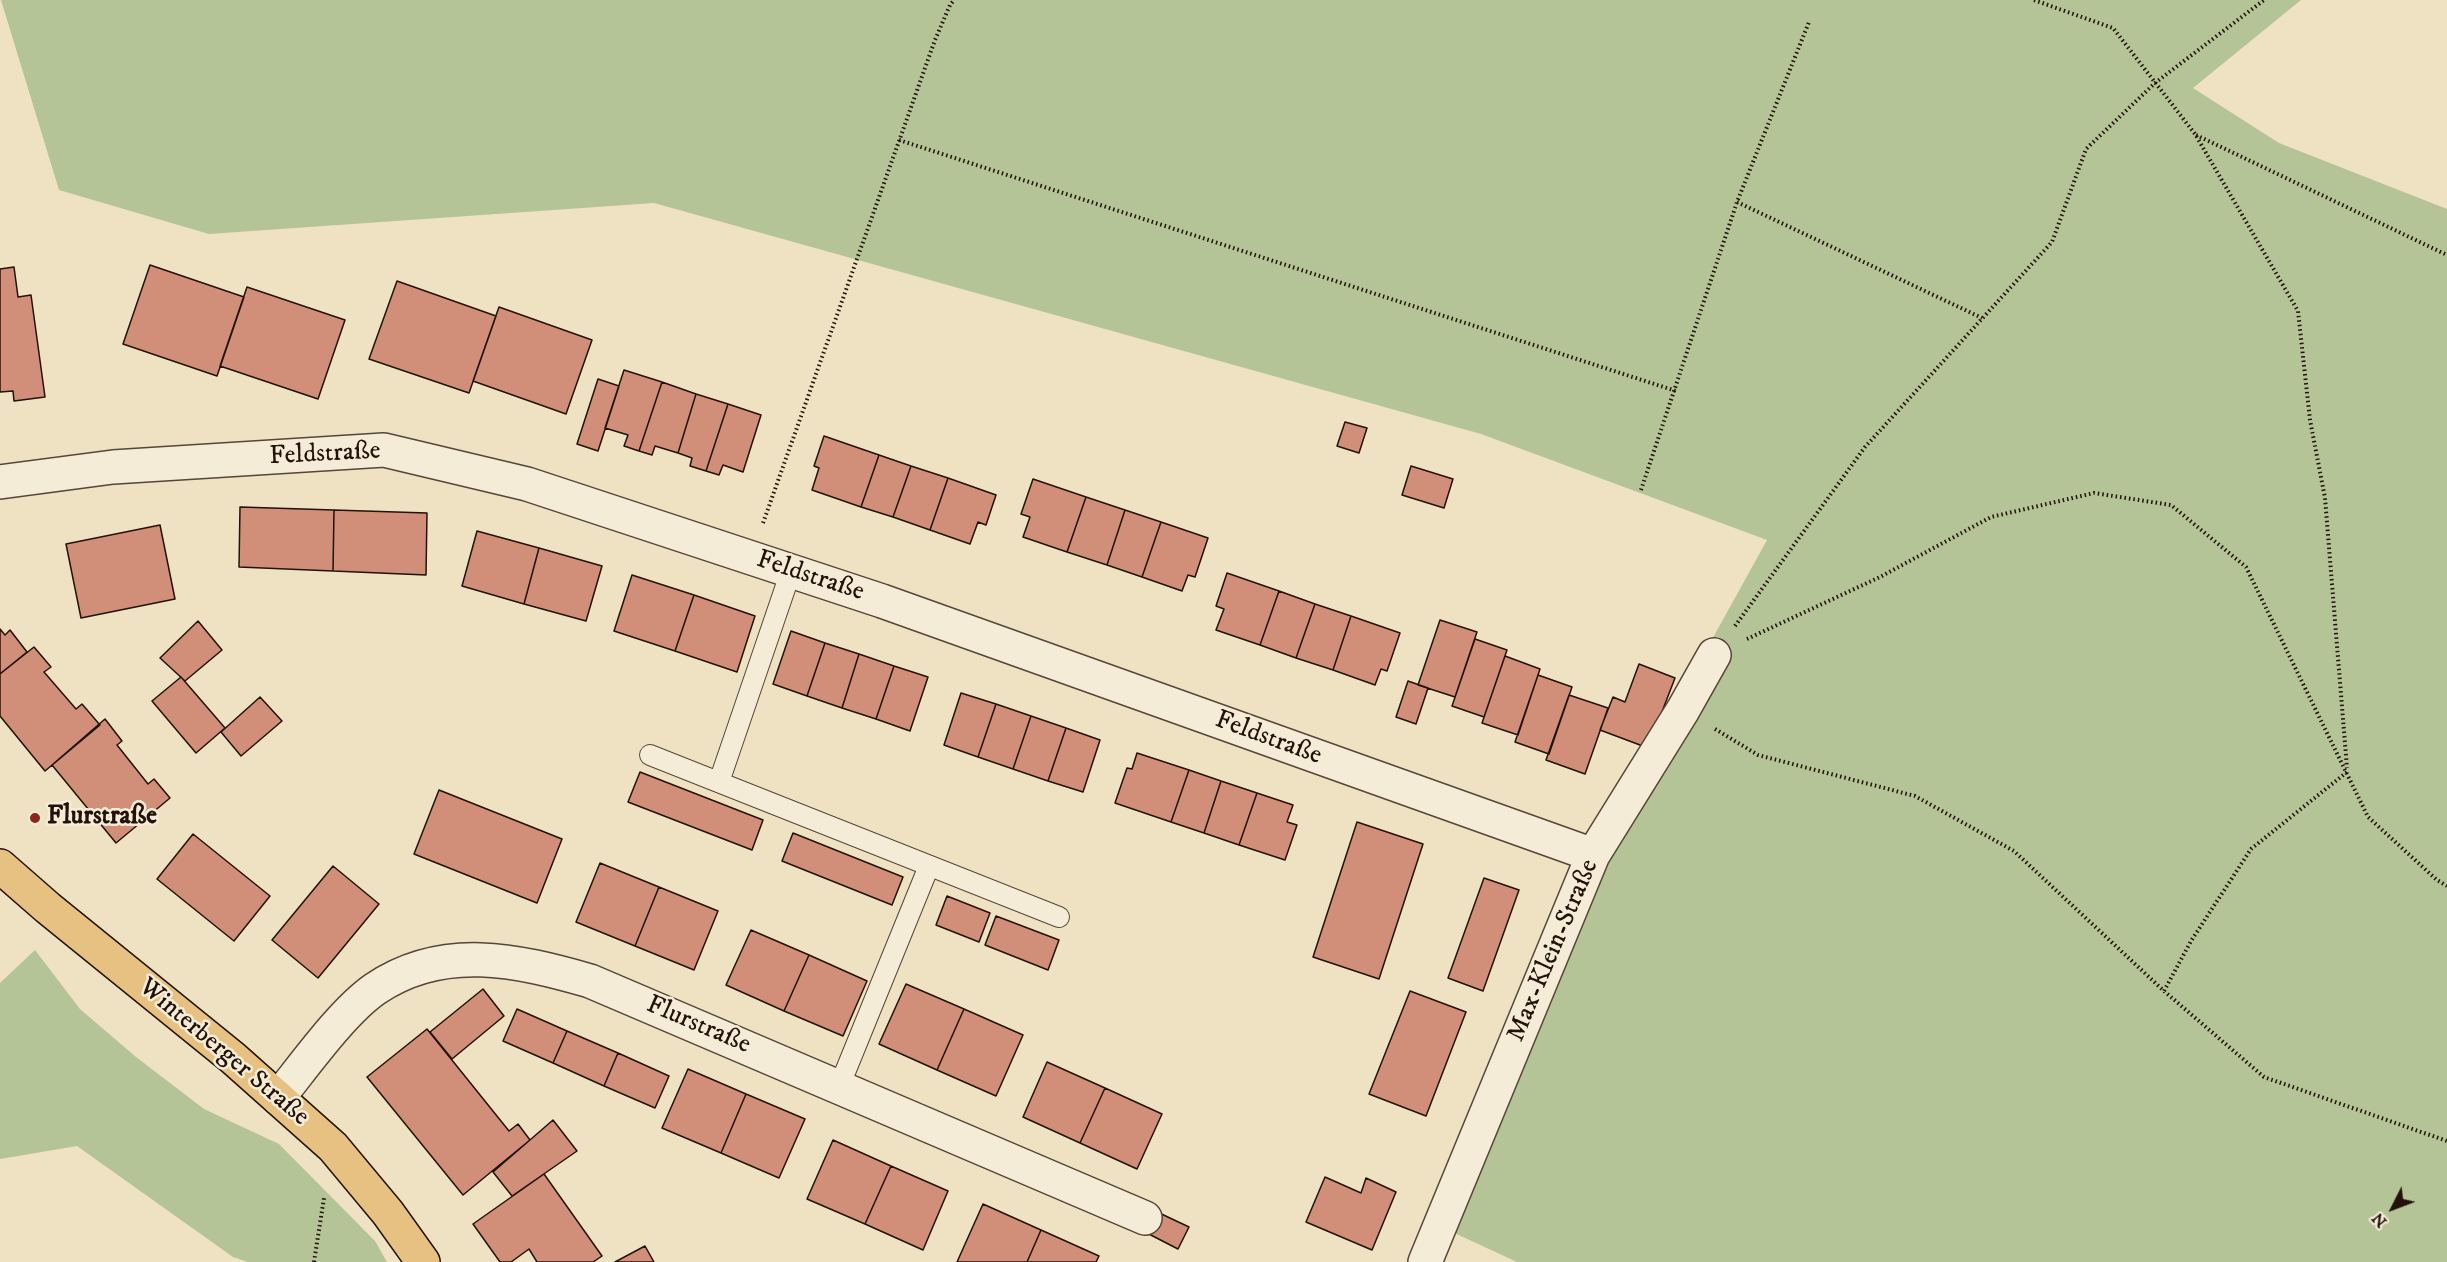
<!DOCTYPE html>
<meta charset="utf-8">
<style>
body{margin:0}
#map{position:relative;width:2447px;height:1262px;overflow:hidden;background:#eee2c2;font-family:"IM FELL DW Pica",serif}
canvas{display:block}
.north{position:absolute;left:2363px;top:1178px;width:60px;height:60px;-webkit-text-stroke:4px #f4ecd7;paint-order:stroke;rotate:228deg;font-size:16px;font-weight:700;line-height:24px;text-align:center;color:#22120a}
.north::after{content:'';display:block;margin:auto;width:21px;height:27px;background:#22120a;clip-path:polygon(50% 0,100% 100%,50% 72%,0 100%)}
</style>
<div id="map">
<canvas width="2447" height="1262"></canvas>
<div class="north">N</div>
</div>
<script>
const ctx = document.querySelector('canvas').getContext('2d');
ctx.lineJoin = 'round';
function fillPath(path, color) {
  ctx.fillStyle = color;
  ctx.fill(path, 'evenodd');
}
function strokePath(path, color, width, dash) {
  ctx.strokeStyle = color;
  ctx.lineWidth = width;
  ctx.lineCap = dash ? 'butt' : 'round';
  ctx.setLineDash(dash || []);
  ctx.stroke(path);
}
function write(font, color, halo, rows, align = 'center') {
  ctx.font = font + ' "IM FELL DW Pica",serif';
  ctx.lineWidth = 5;
  ctx.setLineDash([]);
  ctx.textBaseline = 'middle';
  ctx.strokeStyle = halo;
  ctx.fillStyle = color;
  for (const [text, x, y, turn = 0] of rows) {
    ctx.save();
    ctx.translate(x, y);
    ctx.rotate((+turn || 0) * Math.PI / 180);
    ctx.textAlign = isNaN(turn) ? turn : align;
    if (halo) ctx.strokeText(text, 0, 0);
    ctx.fillText(text, 0, 0);
    ctx.restore();
  }
}
const green = new Path2D(`
 M1,0H2301L2193,88L2279,143L2447,209V1262H1517L1448,1230L1601,840L1767,540L1481,434L654,203L209,234L59,190Z
 M35,950L80,1009L136,1057L204,1109L279,1144L375,1241L387,1262H248L233,1257L77,1146L0,1159V983Z`);
const building = new Path2D(`
 M150,265L244,297L217,376L123,344Z
 M14,267L18,297L31,295L45,397L14,401L13,391L0,392V269Z
 M397,281L496,316L469,393L369,359Z
 M247,287L345,320L318,399L220,366Z
 M499,307L592,340L566,414L473,381Z
 M624,370L662,382L639,451L624,446L628,435L605,428Z
 M598,379L619,386L598,451L577,444Z
 M662,382L696,394L678,453L655,446L652,455L639,451Z
 M696,394L728,404L706,471L690,466L692,458L678,453Z
 M728,404L761,415L743,472L723,465L719,475L706,471Z
 M1345,422L1367,428L1359,453L1337,446Z
 M824,436L879,455L861,507L812,490L819,468L814,466Z
 M879,455L911,466L893,517L861,507Z
 M911,466L948,478L930,530L893,517Z
 M1411,466L1453,479L1444,508L1402,495Z
 M948,478L996,495L986,525L978,522L970,544L930,530Z
 M1033,479L1086,497L1067,552L1023,537L1030,517L1021,514Z
 M1086,497L1125,510L1107,565L1067,552Z
 M240,507L334,510L333,571L239,567Z
 M334,510L427,513L426,575L333,571Z
 M1125,510L1161,522L1142,577L1107,565Z
 M1161,522L1208,538L1195,577L1188,575L1182,591L1142,577Z
 M160,525L175,599L81,618L66,544Z
 M477,531L539,548L524,604L462,586Z
 M539,548L602,566L586,621L524,604Z
 M1227,573L1279,591L1260,645L1216,630L1224,609L1216,606Z
 M632,575L694,595L675,651L614,631Z
 M1279,591L1315,604L1296,658L1260,645Z
 M694,595L755,616L737,672L675,651Z
 M1315,604L1351,616L1333,670L1296,658Z
 M1351,616L1400,633L1387,671L1381,669L1375,685L1333,670Z
 M1440,620L1477,632L1455,697L1418,685Z
 M198,621L222,650L185,681L160,658Z
 M0,629L5,635L10,630L27,652L0,674Z
 M791,631L825,643L807,696L773,684Z
 M1475,639L1507,650L1484,717L1452,706Z
 M825,643L859,654L842,708L807,696Z
 M34,647L51,667L44,672L76,709L82,704L100,725L45,771L0,716V674Z
 M859,654L894,666L876,719L842,708Z
 M1505,656L1540,669L1518,735L1482,723Z
 M1639,664L1675,678L1648,748L1600,730L1613,697L1625,702Z
 M894,666L928,677L910,731L876,719Z
 M1538,675L1572,687L1549,754L1515,742Z
 M181,677L225,728L196,753L152,701Z
 M1408,681L1428,688L1416,724L1396,717Z
 M961,693L996,704L978,757L944,745Z
 M1569,695L1608,708L1585,774L1546,760Z
 M260,697L282,721L241,756L221,732Z
 M996,704L1031,716L1013,769L978,757Z
 M1031,716L1066,728L1048,781L1013,769Z
 M105,719L122,741L117,745L148,784L154,779L170,798L116,843L52,765Z
 M1066,728L1100,740L1083,792L1048,781Z
 M1137,753L1189,770L1171,822L1115,803L1127,768L1132,769Z
 M1189,770L1221,781L1204,833L1171,822Z
 M640,772L763,820L752,850L628,802Z
 M1221,781L1257,793L1239,845L1204,833Z
 M439,790L562,839L537,903L414,854Z
 M1257,793L1293,805L1287,822L1297,825L1285,860L1239,845Z
 M1357,822L1423,844L1379,979L1313,957Z
 M793,833L903,877L892,905L782,861Z
 M193,834L270,896L234,941L157,879Z
 M600,863L659,887L635,946L576,922Z
 M333,866L379,904L318,978L272,940Z
 M1484,878L1519,890L1483,991L1448,978Z
 M659,887L718,911L694,970L635,946Z
 M947,896L990,913L979,942L936,925Z
 M996,916L1059,940L1048,970L985,945Z
 M751,930L809,955L784,1011L726,985Z
 M809,955L867,981L843,1036L784,1011Z
 M906,984L964,1009L937,1070L879,1044Z
 M483,989L504,1016L452,1059L430,1032Z
 M1410,991L1466,1012L1426,1116L1369,1094Z
 M517,1009L567,1031L553,1063L503,1041Z
 M964,1009L1023,1035L996,1096L937,1070Z
 M427,1029L509,1131L518,1124L530,1140L463,1195L367,1077Z
 M567,1031L618,1053L604,1086L553,1063Z
 M618,1053L669,1076L655,1108L604,1086Z
 M1047,1062L1105,1088L1080,1143L1023,1117Z
 M688,1069L746,1094L721,1153L662,1128Z
 M1105,1088L1162,1114L1137,1169L1080,1143Z
 M746,1094L805,1119L779,1178L721,1153Z
 M553,1120L577,1151L512,1196L493,1172Z
 M833,1140L891,1166L865,1224L807,1199Z
 M891,1166L948,1191L923,1250L865,1224Z
 M544,1174L602,1256L593,1262H537L529,1249L511,1262H500L473,1224Z
 M1325,1177L1361,1193L1366,1178L1396,1192L1372,1250L1306,1222Z
 M983,1204L1041,1230L1027,1262H957Z
 M1153,1210L1189,1227L1178,1249L1143,1231Z
 M1041,1230L1099,1256L1096,1262H1027Z
 M645,1246L654,1262H615Z`);
const path = new Path2D(`
 M2034,0L2113,28L2195,134L2298,311L2310,420L2325,498L2347,768
 M2196,135L2447,255
 M899,140L1676,391
 M1737,202L1982,318
 M1641,490L1737,202L1809,22
 M763,523L935,40L950,5L954,0
 M1735,626L1865,447L2052,242L2086,149L2155,83L2264,0
 M1747,639L1880,577L1991,517L2094,493L2171,505L2246,567L2368,817L2437,880L2447,886
 M1715,729L1758,755L1915,796L2014,851L2164,991L2264,1077L2447,1141
 M2164,991L2191,941L2251,849L2347,772
 M314,1262L324,1198`);
const service = new Path2D(`
 M650,755L1059,917
 M719,782L791,571
 M839,1087L929,866`);
const minor = new Path2D(`
 M0,482L113,467L384,450L527,484L882,601L1593,855
 M278,1098C304,1066 342,1012 375,989C443,943 517,960 590,981L1145,1218
 M1425,1262L1593,855L1683,710L1714,655`);
const primary = new Path2D(`
 M0,866L48,908L233,1058L333,1147L388,1213L423,1262`);
const markers = [
 [35,818,6,"#8f2418"]
];
const streetNames = [
 ["Feldstraße",325,455,-3],
 ["Feldstraße",810,577,18],
 ["Feldstraße",1268,739,20],
 ["Max-Klein-Straße",1554,951,-67],
 ["Flurstraße",698,1026,23],
 ["Winterberger Straße",223,1053,40]
];
const poiNames = [
 ["Flurstraße",47,818]
];
fillPath(green, '#b4c497');
fillPath(building, '#d18e79');
strokePath(building, '#22120a', 1.5);
strokePath(service, '#554638', 22);
strokePath(minor, '#554638', 36);
strokePath(primary, '#22120a', 36);
strokePath(path, '#22120a', 4, [1.5, 3]);
strokePath(service, '#f4ecd7', 20);
strokePath(minor, '#f4ecd7', 33);
strokePath(primary, '#e7c181', 33);
for (const [x, y, r, color] of markers) {
  const dot = new Path2D();
  dot.arc(x, y, r, 0, 2 * Math.PI);
  ctx.fillStyle = color;
  ctx.fill(dot);
  strokePath(dot, '#f4ecd7', 2);
}
write('26px', '#22120a', '#f4ecd7', streetNames);
write('bold 26px', '#22120a', '#f4ecd7', poiNames, 'left');
</script>
